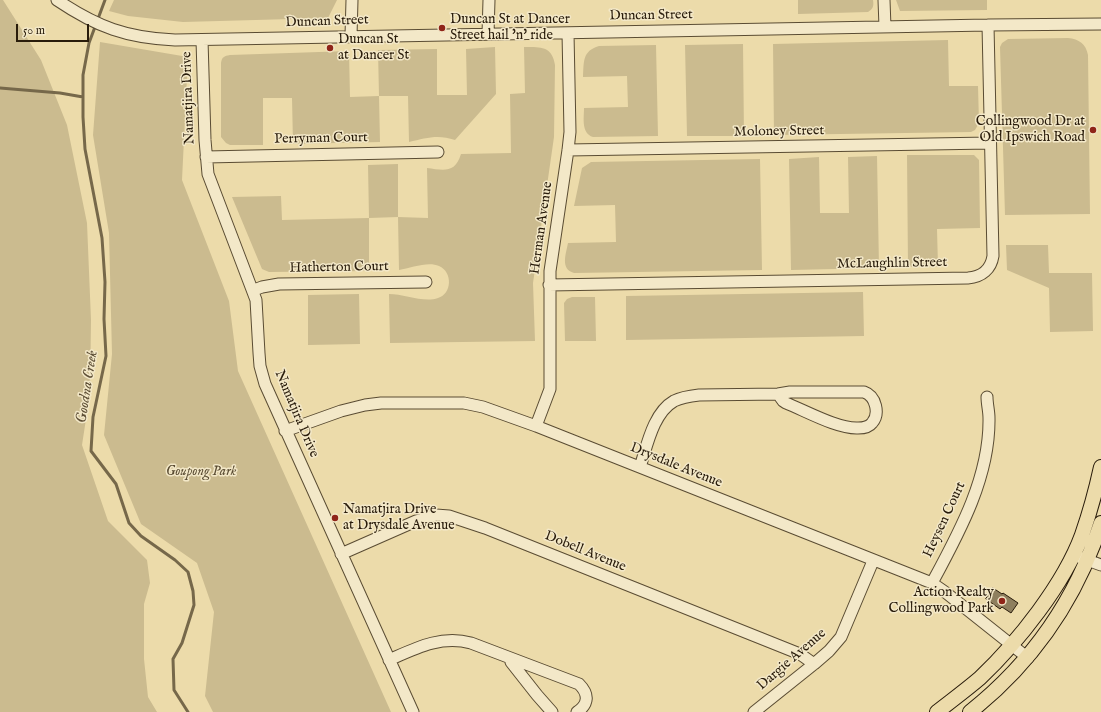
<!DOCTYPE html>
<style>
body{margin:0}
#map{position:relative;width:1101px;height:712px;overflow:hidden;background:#ecdbaa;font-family:"IM FELL English",serif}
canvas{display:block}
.scale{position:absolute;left:16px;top:24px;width:73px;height:18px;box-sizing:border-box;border:2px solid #291c0b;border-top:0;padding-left:5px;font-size:12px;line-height:14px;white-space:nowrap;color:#291c0b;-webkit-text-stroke:3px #f3e8c8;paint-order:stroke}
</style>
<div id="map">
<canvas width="1101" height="712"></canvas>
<div class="scale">50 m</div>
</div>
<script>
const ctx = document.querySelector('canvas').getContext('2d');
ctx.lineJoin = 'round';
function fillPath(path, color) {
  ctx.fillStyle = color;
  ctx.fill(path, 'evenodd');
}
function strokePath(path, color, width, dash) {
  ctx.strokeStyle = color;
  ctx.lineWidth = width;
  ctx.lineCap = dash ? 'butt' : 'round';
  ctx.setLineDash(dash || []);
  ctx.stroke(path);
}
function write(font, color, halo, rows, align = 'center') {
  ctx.font = font + ' "IM FELL English",serif';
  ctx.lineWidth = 3;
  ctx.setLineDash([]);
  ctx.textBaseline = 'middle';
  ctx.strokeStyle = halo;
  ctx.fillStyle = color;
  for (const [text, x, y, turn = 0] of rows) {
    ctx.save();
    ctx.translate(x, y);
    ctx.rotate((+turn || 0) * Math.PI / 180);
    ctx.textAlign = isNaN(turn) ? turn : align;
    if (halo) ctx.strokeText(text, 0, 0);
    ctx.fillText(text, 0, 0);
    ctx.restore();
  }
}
const green = new Path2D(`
 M0,0H3L41,60L67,125L87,223L91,320L90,393L82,445L108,521L147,560L150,583L144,604V659L148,697L157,712H0Z
 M114,0H337L328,18L183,22L128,16L109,11Z
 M798,0H873C874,6 873,9 868,12L798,14Z
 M896,0H987V10L900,11Z
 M1068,38C1079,39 1086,44 1088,55L1090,214L1005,215L1000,47L1002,43L1008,39Z
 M948,40L949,86H978L979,123L975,130L971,132L774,135L773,44Z
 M100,42L188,57L182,180L229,301L238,371L391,712H213L205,696L214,612L197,563L141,524L104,435L112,354L109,233L93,135Z
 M743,44L744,136H687L685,45Z
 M656,45L658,136L593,137C581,133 584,118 584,108L628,107L627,76L583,77C584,62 582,51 599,46Z
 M495,47L496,94L455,140C438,134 426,138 409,142L408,96H379L380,142L293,144L292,98H263V145H230L226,143L221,137V63C222,57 224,56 230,55L349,51L350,97L379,96L378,50L437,49V95H467L466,49Z
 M524,47C541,47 552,46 555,65L554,137L533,283L535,341L390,343L389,294C404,294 424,303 438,298C452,294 453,272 439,266C428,261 411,268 399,270L398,217L369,218V271L269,272L262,269L232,197L281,196L282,220L369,218L368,165L398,164V217L428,218L427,168C443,170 455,174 461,154L511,153L510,94L525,93Z
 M907,155H974L979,160L980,228L937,229L938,267H908Z
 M877,156L879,268L791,270L789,159L819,157L820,213H849L848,157Z
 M760,159L762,270L574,273C560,269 566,254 568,243L616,242L615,205L574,206L582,168L591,162Z
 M1006,245H1048L1049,273H1092L1093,331L1050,332L1049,288L1007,270Z
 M863,292L864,336L626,340V296Z
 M359,294L360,344L308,345V295Z
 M572,297H595L596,341H565L564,303L567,299Z`);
const stream = new Path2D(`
 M105,0L89,43L83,75V117L85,149L102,238L105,282L104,319L106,356L93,417L91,451L116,484L129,523L141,536L175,560L188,572L193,591L194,605L182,643L173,659L174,690L188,712
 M0,88L60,93L83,97`);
const building = new Path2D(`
 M993,588L1002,594L1003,593L1018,603L1011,613L1002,607L1000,609L986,599Z`);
const minor = new Path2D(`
 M57,0C97,27 127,38 175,40L988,25L1101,24
 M884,0L885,27
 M488,34L489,0
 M351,36L352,0
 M202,40L205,140L208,174L256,300L259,353L260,366L265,384L413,712
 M568,150L990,143
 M206,157L438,152
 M549,285L968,278C982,277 991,269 993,256L988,25
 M254,290L262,287L279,284L426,282
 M536,426L550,389V271L568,150L570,132L568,33
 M285,431L341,411L365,405L381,403H464L483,407L536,426L932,583L945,592L1028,658
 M640,467C647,446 653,413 674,401C682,397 690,396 699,395L778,394L790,392H864C876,396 880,414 872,423C869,427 863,428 858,428C838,429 806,411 786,403L783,401L778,394
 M341,554L416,521L436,515L449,516L485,528L800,654L814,664
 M1079,557L1101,565
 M932,583C959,533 990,477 989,418C989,411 987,404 987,397
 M510,658L511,662L537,695L552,712
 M389,660C416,648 441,635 471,643L579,684C589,694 589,704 577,712
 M754,712L814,664L829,651L841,637L873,561`);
const major = new Path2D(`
 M937,712C951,701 966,690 980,678C1018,642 1064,584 1082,535C1090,512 1096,490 1101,467
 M970,712C1033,662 1076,600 1101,523`);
const markers = [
 [442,28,4,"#8f2418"],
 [330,48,4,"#8f2418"],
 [1093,130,4,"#8f2418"],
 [335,518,4,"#8f2418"],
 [1002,601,4,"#8f2418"]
];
const streetNames = [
 ["Duncan Street",651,16,-1],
 ["Duncan Street",327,22,-2],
 ["Namatjira Drive",189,98,-92],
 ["Moloney Street",779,132,-1],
 ["Perryman Court",321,139,-1],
 ["Herman Avenue",542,228,-82],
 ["McLaughlin Street",892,264,-1],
 ["Hatherton Court",339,268,-1],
 ["Namatjira Drive",296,414,67],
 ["Drysdale Avenue",676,466,22],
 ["Heysen Court",945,520,-65],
 ["Dobell Avenue",585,552,22],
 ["Dargie Avenue",792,660,-41]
];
const poiNames = [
 ["Duncan St at Dancer",450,20],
 ["Street hail 'n' ride",450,36],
 ["Duncan St",338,40],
 ["at Dancer St",338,56],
 ["Collingwood Dr at",1085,122,"right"],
 ["Old Ipswich Road",1085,138,"right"],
 ["Namatjira Drive",343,510],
 ["at Drysdale Avenue",343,526],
 ["Action Realty",994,593,"right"],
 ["Collingwood Park",994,609,"right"]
];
const parkNames = [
 ["Goupong Park",201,472]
];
const waterNames = [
 ["Goodna Creek",88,387,-81]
];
fillPath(green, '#cbbb8f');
strokePath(stream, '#76684a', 3);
fillPath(building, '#8e7f5e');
strokePath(building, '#291c0b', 1);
strokePath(minor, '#5a4c33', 13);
strokePath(major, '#291c0b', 16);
strokePath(minor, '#f3e8c8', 11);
strokePath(major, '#ecdbaa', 14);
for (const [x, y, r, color] of markers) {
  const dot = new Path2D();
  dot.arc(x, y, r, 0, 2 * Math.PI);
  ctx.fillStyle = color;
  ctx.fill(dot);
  strokePath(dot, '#f3e8c8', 1.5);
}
write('14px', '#291c0b', '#f3e8c8', streetNames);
write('14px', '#291c0b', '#f3e8c8', poiNames, 'left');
write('italic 14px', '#5a4c33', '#f3e8c8', parkNames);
write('italic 15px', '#5d4e35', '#f3e8c8', waterNames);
</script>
